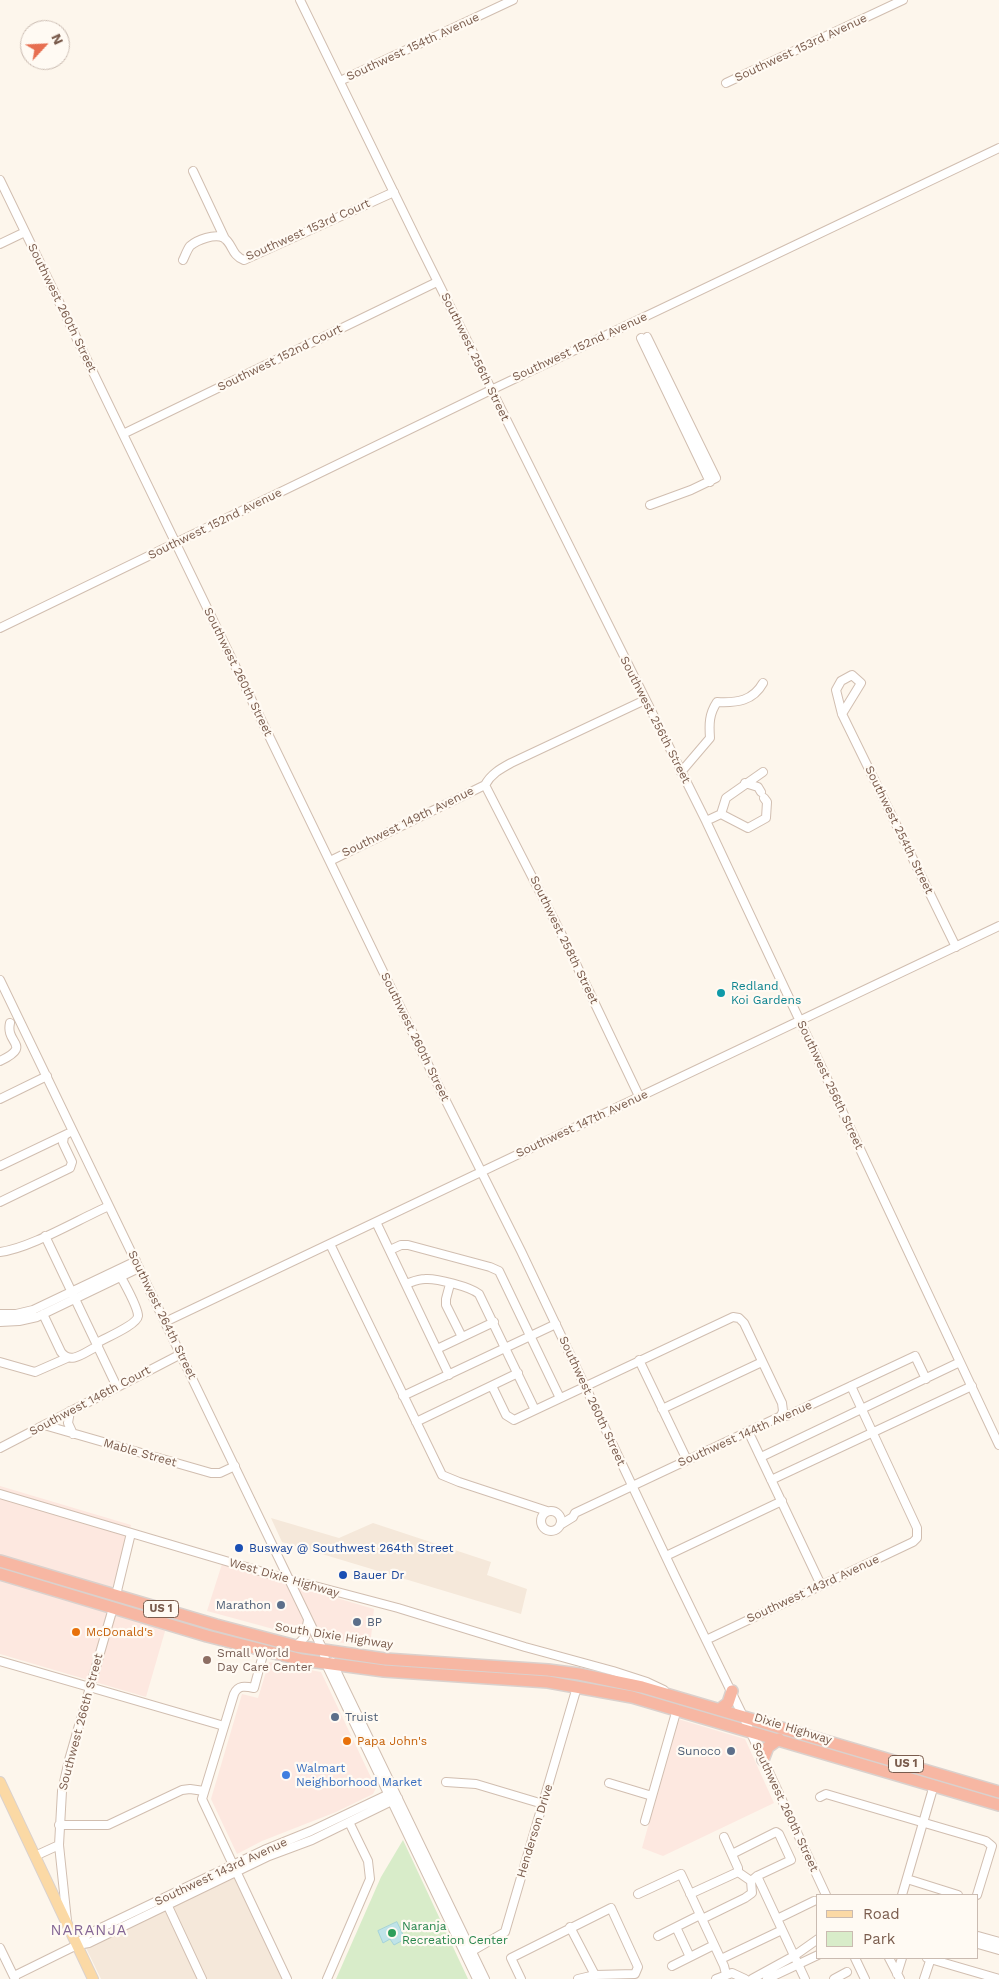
<!DOCTYPE html>
<style>
body{margin:0}
#map{position:relative;width:999px;height:1979px;overflow:hidden;background:#fdf6ec;font-family:"Work Sans",sans-serif}
canvas{display:block}
.legend{position:absolute;left:816px;top:1894px;width:162px;height:65px;box-sizing:border-box;background:#fffaf3;border:1px solid #cabbb1;margin:0;padding:6px 9px;list-style:none;font-size:15px;color:#7a5c4d}
.legend li{display:flex;align-items:center;gap:10px;height:25px}
.legend b{width:25px;border:1px solid #cabbb1}
.north{position:absolute;left:20px;top:20px;width:50px;height:50px;box-sizing:border-box;background:#fffaf3;border:1px solid #cabbb1;border-radius:50%;rotate:65deg;font-size:14px;font-weight:700;line-height:20px;text-align:center;color:#7a5c4d}
.north::after{content:'';display:block;margin:auto;width:18px;height:22px;background:#e76f51;clip-path:polygon(50% 0,100% 100%,50% 72%,0 100%)}
</style>
<div id="map">
<canvas width="999" height="1979"></canvas>
<ul class="legend">
<li><b style="height:6px;background:#fbd9a5"></b>Road</li>
<li><b style="height:14px;background:#d8ecc9"></b>Park</li>
</ul>
<div class="north">N</div>
</div>
<script>
const ctx = document.querySelector('canvas').getContext('2d');
ctx.lineJoin = 'round';
function fillPath(path, color) {
  ctx.fillStyle = color;
  ctx.fill(path, 'evenodd');
}
function strokePath(path, color, width, dash) {
  ctx.strokeStyle = color;
  ctx.lineWidth = width;
  ctx.lineCap = dash ? 'butt' : 'round';
  ctx.setLineDash(dash || []);
  ctx.stroke(path);
}
function write(font, color, halo, rows, align = 'center') {
  ctx.font = font + ' "Work Sans",sans-serif';
  ctx.lineWidth = 4.5;
  ctx.setLineDash([]);
  ctx.textBaseline = 'middle';
  ctx.strokeStyle = halo;
  ctx.fillStyle = color;
  for (const [text, x, y, turn = 0] of rows) {
    ctx.save();
    ctx.translate(x, y);
    ctx.rotate((+turn || 0) * Math.PI / 180);
    ctx.textAlign = isNaN(turn) ? turn : align;
    if (halo) ctx.strokeText(text, 0, 0);
    ctx.fillText(text, 0, 0);
    ctx.restore();
  }
}
const residential = new Path2D(`
 M271,1518L339,1538L373,1523L491,1562L487,1575L527,1589L521,1614L282,1542Z
 M235,1877L283,1979H101L86,1948Z`);
const commercial = new Path2D(`
 M0,1486L131,1525L112,1590L172,1607L146,1697L0,1654Z
 M222,1564L374,1609L370,1647L299,1636L207,1611Z
 M269,1662L321,1672L376,1788L373,1794L336,1812L262,1841L237,1854L211,1799L242,1694L258,1698Z
 M678,1719L745,1739L774,1803L663,1856L642,1848Z`);
const green = new Path2D(`
 M403,1840L468,1979H336L381,1877Z`);
const water = new Path2D(`
 M397,1922L405,1939L394,1945L390,1939L383,1943L378,1931Z`);
const minor = new Path2D(`
 M300,0L419,244L706,821L999,1445
 M340,81L513,0
 M726,83L903,0
 M193,171L225,239
 M0,180L436,1081L521,1251L675,1576L743,1716L826,1895
 M0,244L25,232
 M183,260C185,256 187,250 190,246C197,240 215,233 224,238C233,244 231,255 244,260L394,192
 M647,337L716,478L691,490L650,505
 M641,338L710,482
 M123,434L437,282
 M0,628L491,390L999,148
 M842,714L861,683L852,675L841,681L836,690L842,714L956,947
 M681,772L710,738C709,724 709,714 717,702C737,703 753,701 763,683
 M745,783L758,787L761,792
 M485,785L566,943L639,1096
 M721,814L748,828L766,818L767,802L764,798
 M706,821L721,814L726,798L763,772
 M330,861L485,785C491,774 500,769 511,763L645,700
 M0,980L323,1650L326,1664L477,1979
 M0,1061C33,1045 5,1044 10,1023
 M0,1099L47,1076
 M0,1166L67,1134
 M0,1202L70,1168L72,1162L63,1143L64,1136
 M376,1222L449,1375
 M45,1236L117,1387
 M330,1244L442,1475L459,1482L547,1511
 M390,1250L401,1245H408L490,1267L499,1271L560,1398
 M0,1252C31,1248 79,1219 109,1206
 M406,1284C412,1282 418,1279 425,1279C436,1278 471,1287 479,1294L535,1410
 M450,1284L446,1299V1305L462,1337
 M0,1314H16L33,1310L136,1261
 M43,1314L61,1352C71,1366 86,1351 98,1346
 M0,1322L19,1321L37,1317L139,1268
 M165,1322L999,926
 M97,1343C105,1338 137,1325 138,1316C138,1307 125,1285 121,1277
 M437,1349L494,1322
 M639,1360L687,1460
 M0,1362L35,1372L67,1358
 M492,1386L506,1415L514,1420L733,1317L739,1318L744,1323L782,1403L783,1411L781,1416
 M403,1396L556,1324
 M662,1409L762,1362
 M70,1411L68,1423L73,1434
 M416,1422L518,1373
 M44,1425L211,1473H220L235,1466
 M748,1431L821,1585
 M0,1448L181,1354
 M761,1457L960,1362
 M771,1480L972,1386
 M0,1494L273,1575L398,1608L525,1647L613,1671L647,1682L664,1690
 M541 1521a10 10 0 1 1 20 0a10 10 0 1 1-20 0Z
 M560,1525L573,1517L575,1513L781,1416H787L915,1356L926,1379
 M666,1556L782,1501
 M116,1595L131,1533
 M706,1640L913,1542L917,1538V1528L851,1386
 M296,1646L305,1637L308,1620
 M264,1651L254,1688C245,1686 238,1685 234,1694L202,1799L287,1979
 M0,1661L224,1726
 M332,1662L485,1979
 M446,1782L476,1784L543,1804
 M609,1783L652,1796
 M820,1797L826,1794L986,1841L992,1846L977,1895
 M645,1821L677,1709
 M59,1825H108L182,1790L190,1789L204,1791
 M724,1837L738,1868V1872
 M732,1854L776,1832L779,1834L791,1860L757,1876L751,1881
 M35,1856L59,1845
 M757,1876L805,1979
 M907,1879L958,1895
 M638,1894L681,1874L724,1966L726,1974
 M690,1894L738,1872
 M902,1895L934,1785
 M166,1902L202,1979
 M702,1919L745,1898L752,1893L751,1881L738,1872
 M777,1919L814,1901
 M67,1921L59,1845L62,1791L69,1760L113,1608
 M570,1927L595,1975
 M676,1927L690,1957
 M658,1936L700,1915
 M978,1936L999,1942
 M978,1944L999,1950
 M77,1945L88,1934L264,1850L311,1831L391,1793
 M0,1948L15,1979
 M467,1954L505,1932L577,1687
 M855,1958L865,1979
 M889,1958L900,1979
 M927,1958L999,1979
 M721,1959L782,1930
 M672,1966L714,1945
 M897,1974L902,1958
 M14,1976L77,1945L89,1943L269,1856L312,1840L398,1798
 M327,1979L370,1879L368,1861L349,1822
 M521,1979L511,1958L611,1908L638,1967L635,1974L595,1975L578,1979
 M716,1979L732,1973L745,1979
 M752,1979L794,1956L818,1939
 M767,1979L818,1955
 M834,1979L847,1972
 M924,1979L931,1958`);
const major = new Path2D(`
 M0,1782L93,1979`);
const highway = new Path2D(`
 M0,1561L216,1625L296,1646L385,1659L548,1670L579,1674L642,1687L999,1792
 M0,1574L207,1636L302,1660L384,1671L548,1682L632,1697L999,1805
 M720,1709L728,1703L732,1691
 M763,1760L768,1747L779,1739`);
const markers = [
 [721,993,5,"#0f9aa8"],
 [239,1548,5,"#1a4fb4"],
 [343,1575,5,"#1a4fb4"],
 [281,1605,5,"#5c6f8a"],
 [357,1622,5,"#5c6f8a"],
 [76,1632,5,"#e8710a"],
 [207,1660,5,"#8d6e63"],
 [335,1717,5,"#5c6f8a"],
 [347,1741,5,"#e8710a"],
 [731,1751,5,"#5c6f8a"],
 [286,1775,5,"#3f7fe0"],
 [392,1933,5,"#2e9e5b"]
];
const shields = [
 [161,1609,35],
 [906,1764,35]
];
const shieldNames = [
 ["US 1",161,1609],
 ["US 1",906,1764]
];
const streetNames = [
 ["Southwest 154th Avenue",413,47,-25],
 ["Southwest 153rd Avenue",801,48,-25],
 ["Southwest 153rd Court",308,230,-24],
 ["Southwest 260th Street",62,308,64],
 ["Southwest 152nd Avenue",580,347,-25],
 ["Southwest 256th Street",475,357,64],
 ["Southwest 152nd Court",280,358,-26],
 ["Southwest 152nd Avenue",215,524,-26],
 ["Southwest 260th Street",238,672,64],
 ["Southwest 256th Street",655,720,63],
 ["Southwest 149th Avenue",408,822,-26],
 ["Southwest 254th Street",899,830,64],
 ["Southwest 258th Street",564,940,64],
 ["Southwest 260th Street",415,1037,64],
 ["Southwest 256th Street",830,1085,65],
 ["Southwest 147th Avenue",582,1124,-25],
 ["Southwest 264th Street",162,1315,64],
 ["Southwest 146th Court",90,1401,-28],
 ["Southwest 260th Street",592,1401,65],
 ["Southwest 144th Avenue",745,1434,-24],
 ["Mable Street",140,1453,16],
 ["West Dixie Highway",284,1578,16],
 ["Southwest 143rd Avenue",813,1589,-25],
 ["South Dixie Highway",334,1636,9],
 ["Southwest 266th Street",81,1722,-75],
 ["Dixie Highway",793,1729,17],
 ["Southwest 260th Street",785,1807,65],
 ["Henderson Drive",535,1831,-73],
 ["Southwest 143rd Avenue",221,1872,-25]
];
const cultureNames = [
 ["Redland",731,986],
 ["Koi Gardens",731,1000]
];
const transitNames = [
 ["Busway @ Southwest 264th Street",249,1548],
 ["Bauer Dr",353,1575]
];
const serviceNames = [
 ["Marathon",271,1605],
 ["BP",367,1622,"left"],
 ["Truist",345,1717,"left"],
 ["Sunoco",721,1751]
];
const foodNames = [
 ["McDonald's",86,1632],
 ["Papa John's",357,1741]
];
const educationNames = [
 ["Small World",217,1653],
 ["Day Care Center",217,1667]
];
const shopNames = [
 ["Walmart",296,1768],
 ["Neighborhood Market",296,1782]
];
const leisureNames = [
 ["Naranja",402,1926],
 ["Recreation Center",402,1940]
];
const quarterNames = [
 ["NARANJA",89,1931]
];
fillPath(residential, '#f5e8da');
fillPath(commercial, '#fde8e0');
fillPath(green, '#d8ecc9');
fillPath(water, '#bfe3e8');
strokePath(water, '#a5d3da', 1);
strokePath(minor, '#d1beb0', 10);
strokePath(major, '#dad1cd', 12);
strokePath(highway, '#dad1cd', 14);
strokePath(minor, '#fff', 8);
strokePath(major, '#fbd9a5', 10);
strokePath(highway, '#f7b7a3', 11);
for (const [x, y, r, color] of markers) {
  const dot = new Path2D();
  dot.arc(x, y, r, 0, 2 * Math.PI);
  ctx.fillStyle = color;
  ctx.fill(dot);
  strokePath(dot, '#fffaf3', 2);
}
for (const [x, y, w] of shields) {
  const box = new Path2D();
  box.roundRect(x - w / 2, y - 8.5, w, 17, 4);
  ctx.fillStyle = '#fffaf3';
  ctx.fill(box);
  strokePath(box, '#7a5c4d', 1);
}
write('bold 11px', '#7a5c4d', null, shieldNames);
write('12px', '#7a5c4d', '#fffaf3', streetNames);
write('12px', '#0d838f', '#fffaf3', cultureNames, 'left');
write('12px', '#164399', '#fffaf3', transitNames, 'left');
write('12px', '#4e5e75', '#fffaf3', serviceNames, 'right');
write('12px', '#c56008', '#fffaf3', foodNames, 'left');
write('12px', '#785e54', '#fffaf3', educationNames, 'left');
write('12px', '#366cbe', '#fffaf3', shopNames, 'left');
write('12px', '#27864d', '#fffaf3', leisureNames, 'left');
ctx.letterSpacing = '1px';
write('15px', '#846695', '#fffaf3', quarterNames);
ctx.letterSpacing = '0px';
</script>
